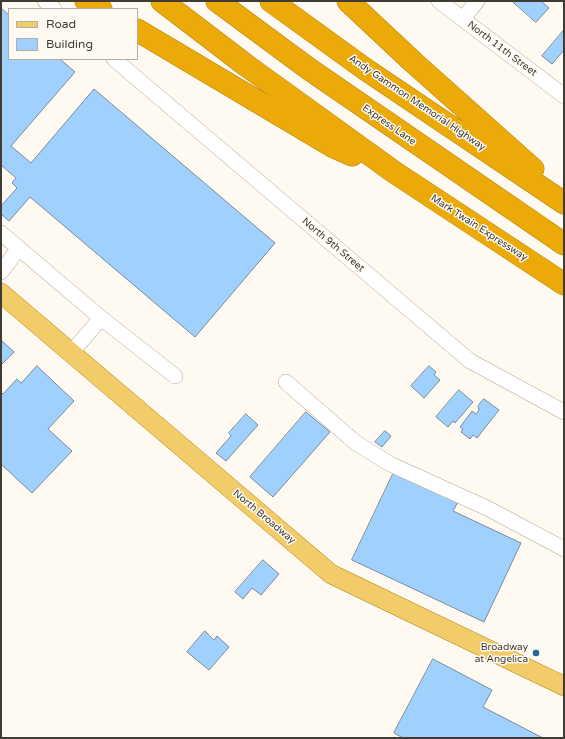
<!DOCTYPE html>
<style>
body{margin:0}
#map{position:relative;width:565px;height:739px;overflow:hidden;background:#fffaf1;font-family:"Varela Round",sans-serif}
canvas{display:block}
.frame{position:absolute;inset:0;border:2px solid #413c33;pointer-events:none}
.legend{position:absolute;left:8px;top:8px;width:130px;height:52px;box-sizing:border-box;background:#fffaf1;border:1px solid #b3aea5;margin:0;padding:5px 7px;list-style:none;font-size:12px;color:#413c33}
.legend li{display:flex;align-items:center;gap:8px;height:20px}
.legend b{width:20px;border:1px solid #b3aea5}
</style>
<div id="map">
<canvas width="565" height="739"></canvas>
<div class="frame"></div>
<ul class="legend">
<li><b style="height:5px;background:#f3cc6a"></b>Road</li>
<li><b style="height:11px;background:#a0d1fe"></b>Building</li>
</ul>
</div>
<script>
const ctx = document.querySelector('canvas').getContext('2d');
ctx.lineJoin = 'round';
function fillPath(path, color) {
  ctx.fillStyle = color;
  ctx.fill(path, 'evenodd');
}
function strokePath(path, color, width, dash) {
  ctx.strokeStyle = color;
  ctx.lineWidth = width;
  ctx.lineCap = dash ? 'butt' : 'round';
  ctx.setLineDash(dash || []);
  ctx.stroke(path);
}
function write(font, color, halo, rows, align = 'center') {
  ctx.font = font + ' "Varela Round",sans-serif';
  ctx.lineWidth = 3;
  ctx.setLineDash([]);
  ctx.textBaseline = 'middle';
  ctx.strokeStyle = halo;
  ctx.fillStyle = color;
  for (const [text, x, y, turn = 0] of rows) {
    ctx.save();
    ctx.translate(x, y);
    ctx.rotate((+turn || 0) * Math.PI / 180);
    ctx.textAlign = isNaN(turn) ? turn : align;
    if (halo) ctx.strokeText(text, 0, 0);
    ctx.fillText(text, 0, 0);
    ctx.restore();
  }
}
const building = new Path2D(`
 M512,1H541L549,8L536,22Z
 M1,8L9,15V59H60L75,72L11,146L31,163L94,89L275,243L195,337L30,197L9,221L1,214V206L17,188L12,183L16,178L1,165Z
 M564,30V50L552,64L542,56Z
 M1,340L14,352L1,365Z
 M37,366L74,401L48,429L72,451L32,493L1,464V392L3,394L17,379L21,383Z
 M429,366L436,372L434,375L440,380L424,398L411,386Z
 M459,390L473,402L455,423L453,421L448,427L436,417Z
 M484,399L499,410L477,438L473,435L470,439L461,432L463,429L460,427L472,411L476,414L479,410L478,406Z
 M306,412L330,432L273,497L250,477Z
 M246,414L258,425L226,461L216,453L231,436L229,433Z
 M385,431L391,436L382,447L375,442Z
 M394,472L458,502L453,511L521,543L484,622L352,560Z
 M263,560L279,574L261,595L252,588L243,599L235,592Z
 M205,631L214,640L217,636L229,647L209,670L187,652Z
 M433,659L492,690L483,707L543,738H403L394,733Z`);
const minor = new Path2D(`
 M45,1L54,9
 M439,1L564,96
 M463,19L477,1
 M114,59L470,361L564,412
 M1,233L101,318L71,353
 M1,272L19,248
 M101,318L175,376
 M286,382L356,443L390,464L487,508L564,549`);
const major = new Path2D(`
 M1,293L331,574L564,686`);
const highway = new Path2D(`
 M86,1L101,9
 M162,1L247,66L394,172L564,284
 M217,1L309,69L564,244
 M271,1L365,69L564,203
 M348,1L413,62L533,169
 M137,30L334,147L352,155`);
const markers = [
 [536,653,4,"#23659b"]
];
const streetNames = [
 ["North 11th Street",502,49,37],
 ["Andy Gammon Memorial Highway",417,103,34],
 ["Express Lane",389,125,35],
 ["Mark Twain Expressway",479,228,33],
 ["North 9th Street",333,245,40],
 ["North Broadway",264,517,40]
];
const poiNames = [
 ["Broadway",528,647],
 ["at Angelica",528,659]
];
fillPath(building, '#a0d1fe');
strokePath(building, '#798a9a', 1);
strokePath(minor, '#b2a691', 16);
strokePath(major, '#b08416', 20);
strokePath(highway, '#b08416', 23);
strokePath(minor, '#fff', 15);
strokePath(major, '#f3cc6a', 19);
strokePath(highway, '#ebaa07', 22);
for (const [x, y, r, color] of markers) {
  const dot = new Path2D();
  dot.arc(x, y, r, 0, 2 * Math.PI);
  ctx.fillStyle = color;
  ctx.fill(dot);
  strokePath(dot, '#fffaf1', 1.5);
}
write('10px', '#413c33', '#fffaf1', streetNames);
write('10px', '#413c33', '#fffaf1', poiNames, 'right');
</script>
